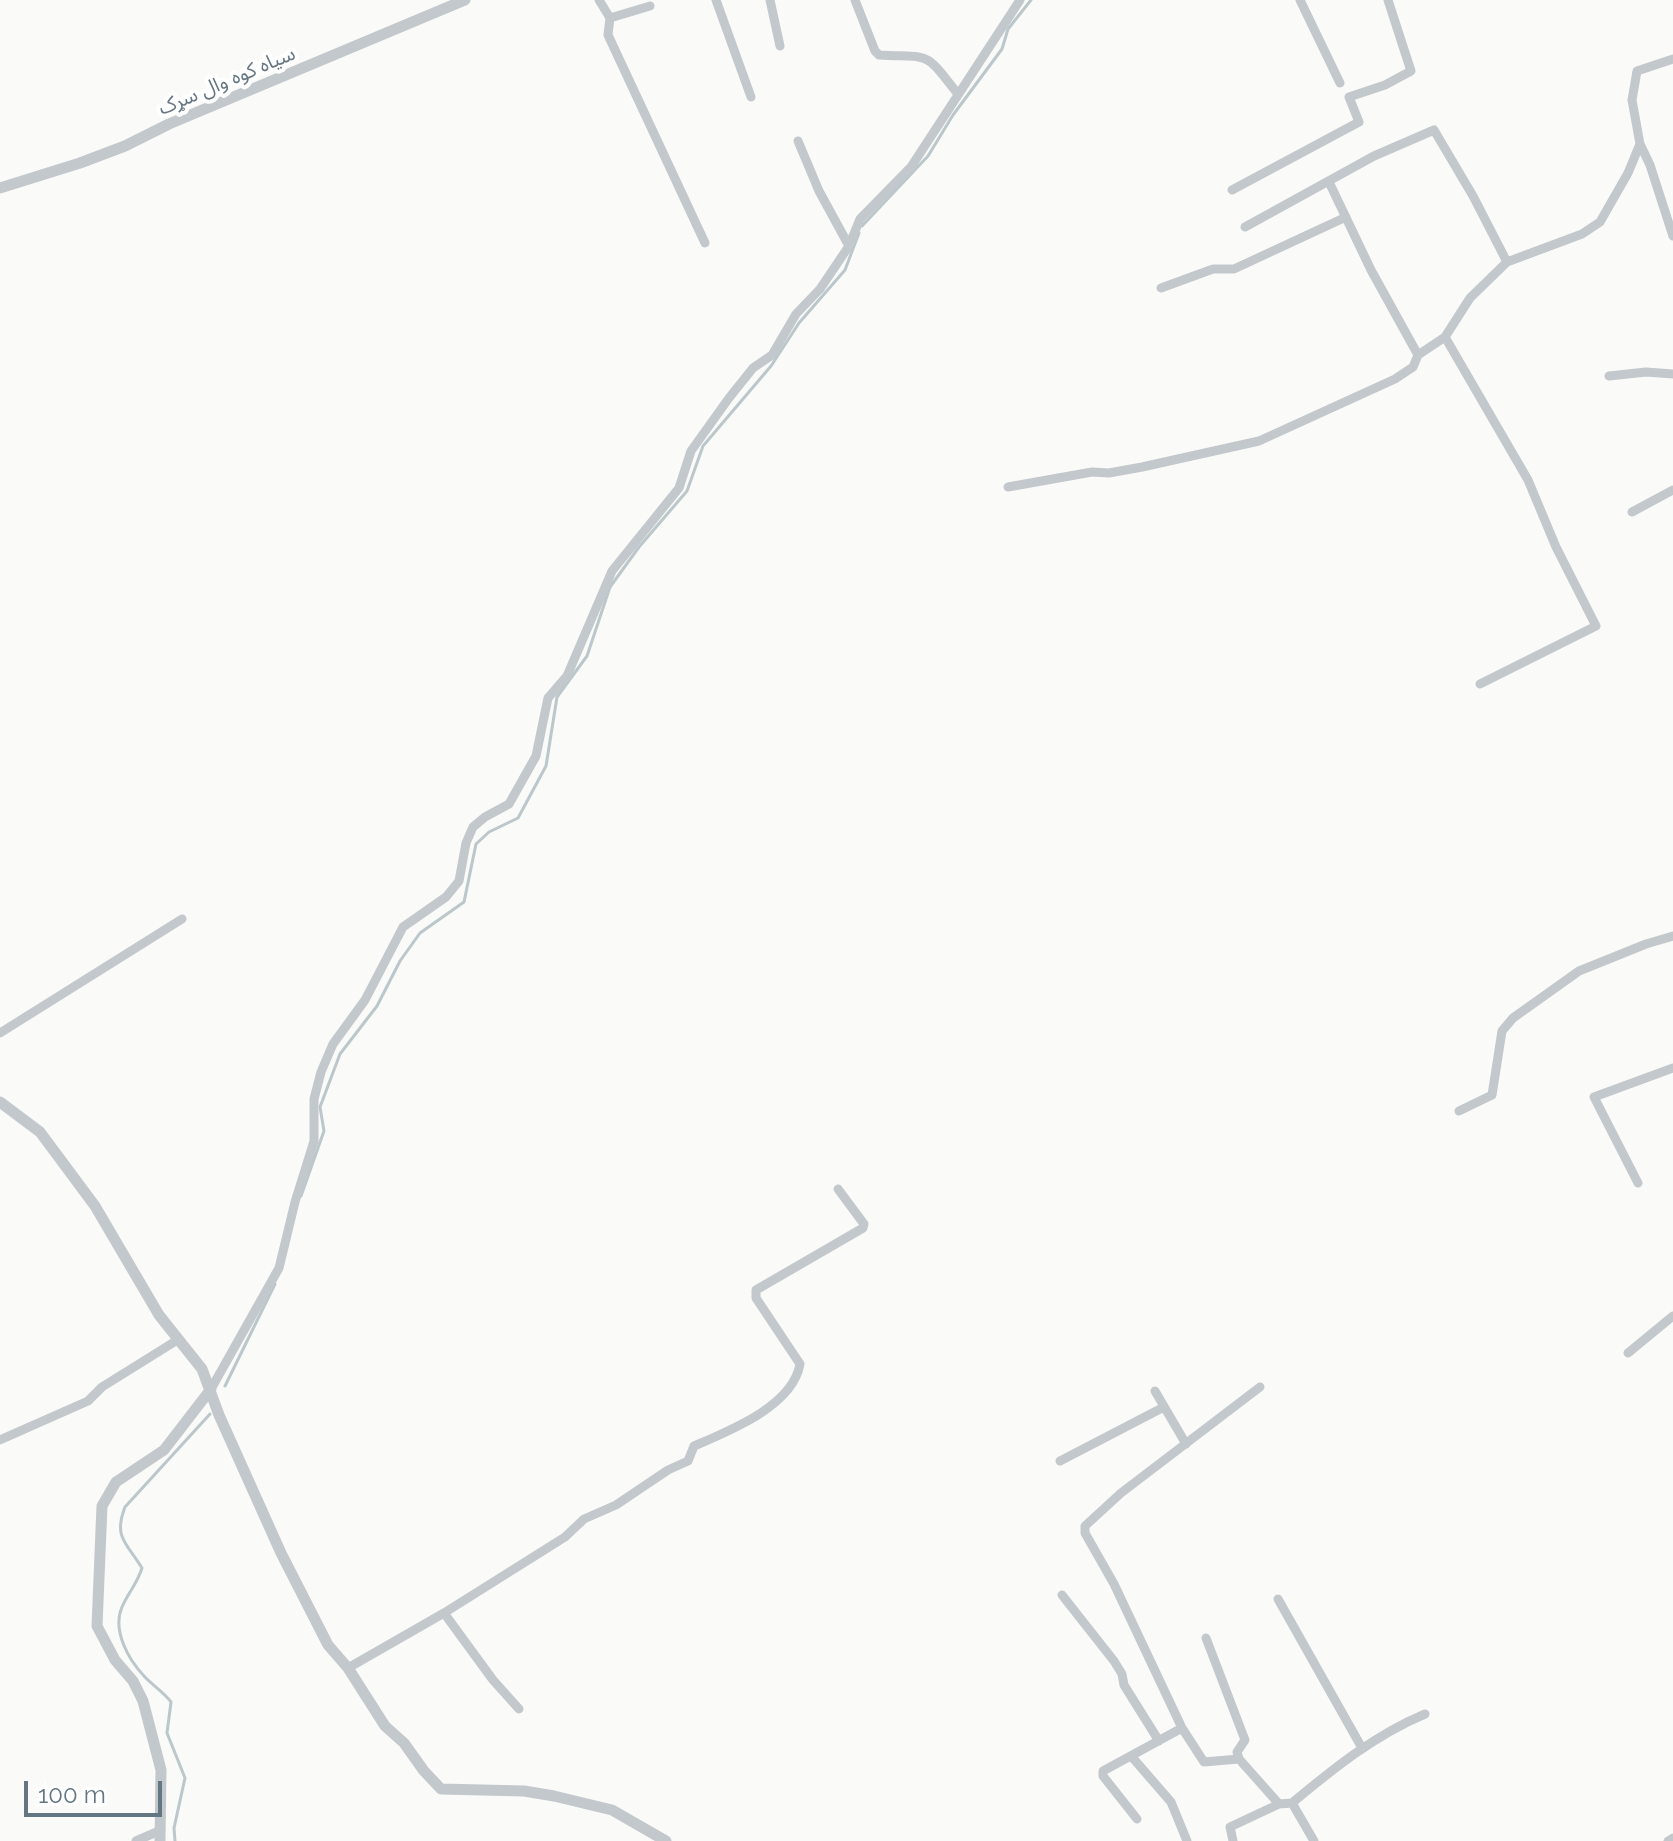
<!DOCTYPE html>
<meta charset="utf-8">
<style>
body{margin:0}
#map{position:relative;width:1673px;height:1841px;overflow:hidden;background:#fafaf8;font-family:Raleway,sans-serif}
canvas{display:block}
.scale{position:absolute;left:24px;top:1781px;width:138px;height:36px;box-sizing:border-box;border:4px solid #657683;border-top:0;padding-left:10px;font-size:24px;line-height:28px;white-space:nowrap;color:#657683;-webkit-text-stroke:6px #fff;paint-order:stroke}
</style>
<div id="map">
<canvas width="1673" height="1841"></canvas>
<div class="scale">100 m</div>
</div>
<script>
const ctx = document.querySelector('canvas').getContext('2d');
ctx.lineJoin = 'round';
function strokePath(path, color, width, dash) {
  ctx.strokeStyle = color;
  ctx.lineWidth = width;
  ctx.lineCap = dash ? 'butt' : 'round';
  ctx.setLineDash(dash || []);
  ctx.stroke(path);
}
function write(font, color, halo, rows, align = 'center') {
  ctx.font = font + ' Raleway,"Noto Sans Arabic",sans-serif';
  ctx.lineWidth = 8;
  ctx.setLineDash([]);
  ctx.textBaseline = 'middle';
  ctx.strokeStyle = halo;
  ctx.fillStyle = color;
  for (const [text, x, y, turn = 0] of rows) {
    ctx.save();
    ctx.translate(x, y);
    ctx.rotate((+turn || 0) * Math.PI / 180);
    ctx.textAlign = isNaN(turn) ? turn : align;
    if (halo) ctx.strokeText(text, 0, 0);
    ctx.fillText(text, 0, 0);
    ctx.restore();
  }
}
const stream = new Path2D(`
 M862,226L928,156L953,115L1002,49L1008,29L1031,0
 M301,1196L324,1131L320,1107L340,1054L377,1006L400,961L420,933L464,902L476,844L489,832L518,818L546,766L557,697L587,656L610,587L639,547L687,491L703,446L771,366L799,323L845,270L859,233
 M225,1386L275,1284
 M175,1841L174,1828L185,1778L167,1733L171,1702C163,1691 153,1686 144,1676C128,1659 112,1630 122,1607C128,1593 137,1584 142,1568C127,1543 113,1538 125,1507L210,1414`);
const minor = new Path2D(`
 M599,0L610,18L608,35L705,243
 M716,0L751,97
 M770,0L780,46
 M855,0L875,51L879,55C931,58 923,49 957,93
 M1300,0L1340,83
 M610,18L650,6
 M798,141L819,191L849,246
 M1640,144L1650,165L1673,236
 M1329,182L1371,270L1418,355
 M1232,190L1359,122L1349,97L1385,85L1411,71L1388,0
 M1245,227L1374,156L1434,130L1473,196L1507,262
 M1161,288L1213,269H1234L1346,217
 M1445,337L1528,480L1556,547L1596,626L1480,684
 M1609,376L1646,372L1673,374
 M1008,487L1092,472L1109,473L1142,467L1259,441L1395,379L1413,367L1418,355L1445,337L1470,298L1507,262L1582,234L1600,222L1628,173L1640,144L1632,100L1637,71L1673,59
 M1632,512L1673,490
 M0,1033L182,919
 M1459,1111L1492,1095L1502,1031L1513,1018L1579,971L1646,944L1673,936
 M1638,1183L1594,1097L1673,1068
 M1628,1353L1673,1316
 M1260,1387L1121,1493L1085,1526V1533L1114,1584L1182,1728L1204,1762L1239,1759L1279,1804L1292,1803C1334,1768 1375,1735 1425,1714
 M211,1389L279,1268L295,1202L314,1141V1099L321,1072L333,1044L365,1000L403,927L446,897L459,881L466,843L473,827L485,817L509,804L536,756L548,698L567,676L612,571L679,488L691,451L729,398L753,368L772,355L796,314L820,289L849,246L860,219L911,167L1020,0
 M1155,1391L1186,1444
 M0,1440L88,1401L102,1387L179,1339
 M1060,1461L1164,1407
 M1062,1595L1114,1661L1122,1674L1124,1685L1159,1741
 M1278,1599L1362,1748
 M444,1613L493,1680L519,1709
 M1206,1638L1245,1740L1237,1752L1239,1759
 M348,1668L444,1613L565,1537L584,1519L616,1505L668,1470L688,1461L694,1446C729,1431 793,1406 800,1364L756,1298V1290L863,1228L864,1224L838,1189
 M1132,1757L1171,1802L1187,1841
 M1292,1803L1314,1841
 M1137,1819L1103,1776V1771L1182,1728
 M136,1841L159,1831
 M1233,1841L1230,1827L1279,1804
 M1668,1841L1673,1838`);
const tertiary = new Path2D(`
 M0,188L80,163L125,146L169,124L465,0
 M0,1102L40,1132L95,1206L159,1315L202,1369L219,1415L281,1553L328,1645L348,1668L385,1726L404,1743L424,1771L441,1789L524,1791L554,1796L612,1810L666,1841
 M160,1841L161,1770L143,1701L133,1681L115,1660L97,1626L102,1506L116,1482L164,1450L211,1389`);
const streetNames = [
 ["سیاه کوه وال سړک",227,81,-23]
];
strokePath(stream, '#bbc7cb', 3);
strokePath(minor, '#c3c8cc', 9);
strokePath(tertiary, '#c3c8cc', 11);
write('20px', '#657683', '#fff', streetNames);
</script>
